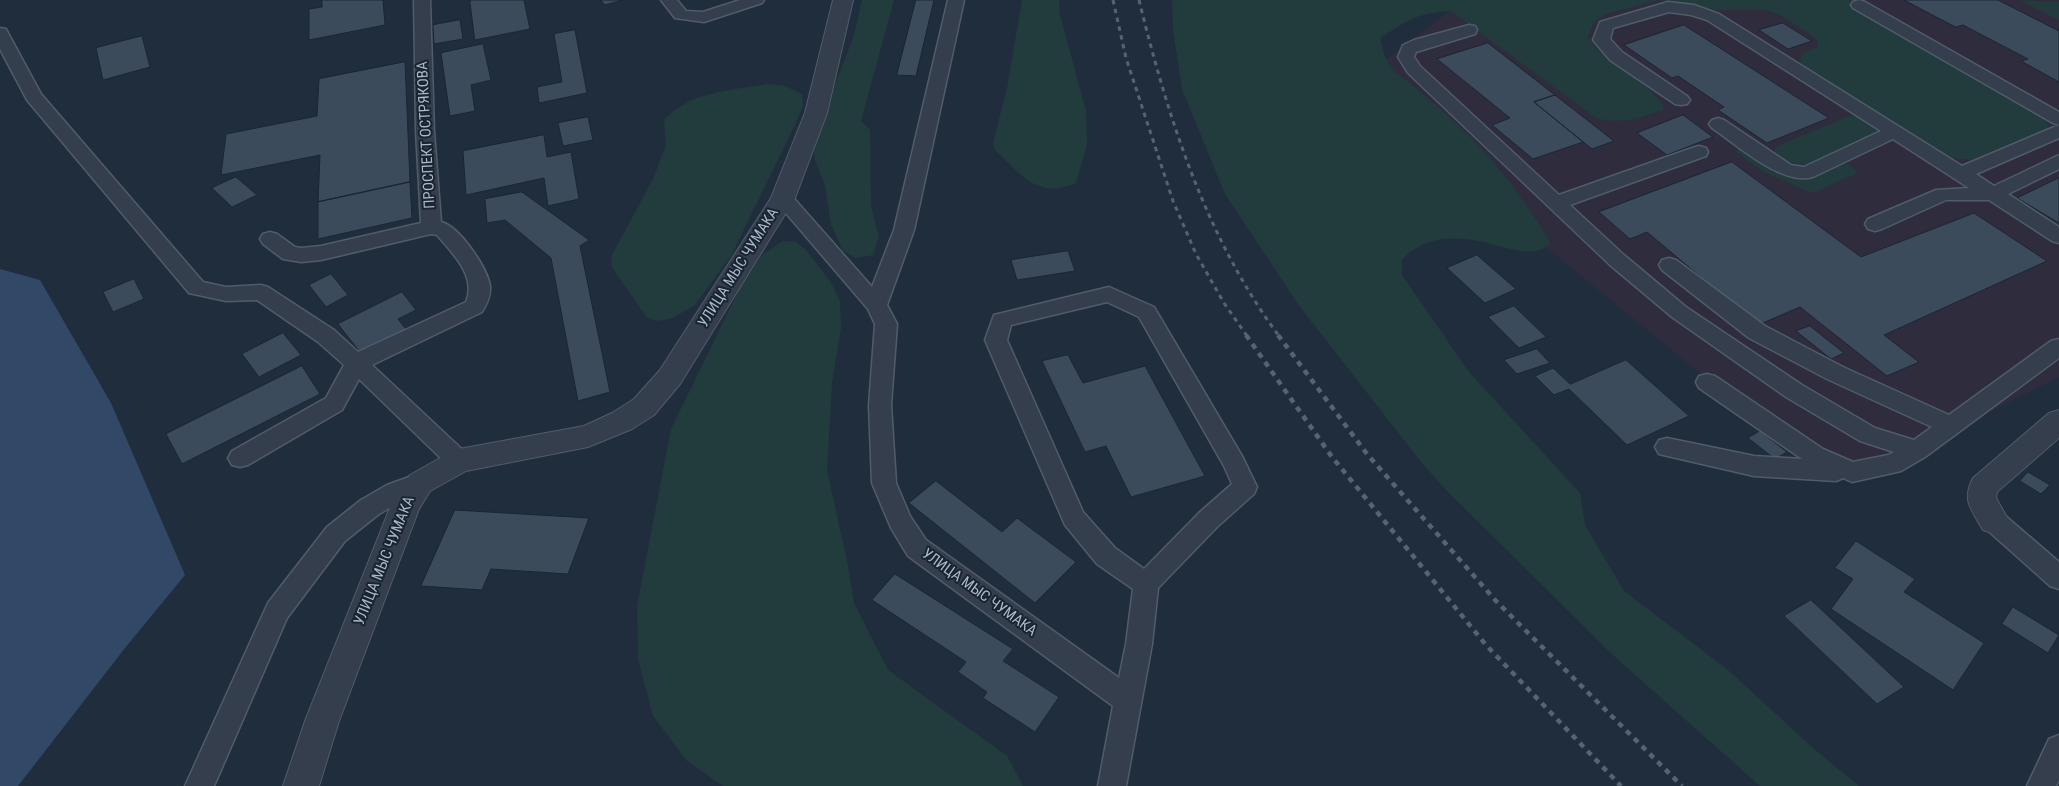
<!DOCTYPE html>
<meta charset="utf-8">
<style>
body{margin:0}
canvas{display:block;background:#202d3c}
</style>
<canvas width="2059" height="786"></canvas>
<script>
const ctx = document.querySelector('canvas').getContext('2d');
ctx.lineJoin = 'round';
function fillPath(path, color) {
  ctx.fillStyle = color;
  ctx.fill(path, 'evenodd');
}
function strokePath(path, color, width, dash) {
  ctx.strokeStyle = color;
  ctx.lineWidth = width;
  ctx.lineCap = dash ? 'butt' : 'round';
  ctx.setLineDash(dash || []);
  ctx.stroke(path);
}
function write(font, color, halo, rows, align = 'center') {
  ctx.font = font + ' "Roboto Condensed",sans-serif';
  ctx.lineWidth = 4;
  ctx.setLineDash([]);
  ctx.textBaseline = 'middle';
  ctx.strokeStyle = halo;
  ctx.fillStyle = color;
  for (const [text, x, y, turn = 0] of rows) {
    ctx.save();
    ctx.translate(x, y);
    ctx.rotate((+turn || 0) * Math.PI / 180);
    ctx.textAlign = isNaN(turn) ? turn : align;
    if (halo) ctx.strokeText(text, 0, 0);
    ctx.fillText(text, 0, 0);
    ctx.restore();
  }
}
const medical = new Path2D(`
 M1464,0H2059V377L1944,435L1858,472L1706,378L1350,87Z`);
const green = new Path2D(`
 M862,0H894L861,121L870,130L871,206L879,237L873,255L856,258L843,251L831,224L825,186L815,160L814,139L853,38Z
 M1022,0H1059L1060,15L1086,111L1087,144L1076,183C1037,200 1021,174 995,150L993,143L1007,88Z
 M1172,0H1659L1606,14L1594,22L1588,37L1597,49L1643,83L1663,104V110C1639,118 1620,125 1596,118L1451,11C1416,13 1409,20 1380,38L1385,58L1392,69C1415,87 1438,106 1459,126C1491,154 1530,207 1551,244C1547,246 1541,250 1537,251C1525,253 1510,249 1499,246C1465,237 1429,231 1402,260V275L1469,372L1580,493L1585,525L1624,591L1728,670L1813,748L1859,786H1760L1615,657L1448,492L1421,462L1300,307L1225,194L1182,89L1173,30Z
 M1660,0H1853L1855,6L2045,117L2049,128L1971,160L1950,158L1807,69L1800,62L1802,54L1818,46V41L1810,34L1778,14L1764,10H1717Z
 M2019,0L2059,2V20Z
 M769,84L785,86L802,94L803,106L793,129L731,256L694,306L672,318L658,321L647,318L611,266L612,255L653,179L666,145L664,120C690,91 733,90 769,84Z
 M1858,114L1882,130L1881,133L1808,165L1789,162L1775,152V147L1852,115Z
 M1741,147L1796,177L1808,178L1841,162L1846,163L1858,172L1857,173L1816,192H1809L1762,171L1735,151Z
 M783,241L796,242L806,250L830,281L840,301L841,328L832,383L827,471L847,561L854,603L888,670L1007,756L1023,786H723L687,761L653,716L638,659L637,606L671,429L739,290L762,255Z`);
const water = new Path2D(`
 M0,269L40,280L111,403L185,575L125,648L18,786H0Z`);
const building = new Path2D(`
 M322,0H383L385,25L309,40V9L322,7Z
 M470,0H524L530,29L475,40Z
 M601,0H623L605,5Z
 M916,0H934L916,76L897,75Z
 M1904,0H1998L2059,31V82L2021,61L2028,59L1963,25L1956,27Z
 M460,20L463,39L434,44L433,25Z
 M1783,23L1812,41L1788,49L1759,30Z
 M1684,25L1829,118L1767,143L1718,110L1724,107L1678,76L1672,78L1624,45Z
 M575,30L587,93L539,103L537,87L562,82L554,34Z
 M142,36L150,67L103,80L96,48Z
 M1488,43L1555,95L1534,102L1583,142L1533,159L1492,125L1510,118L1437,59Z
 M483,44L491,80L471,85L475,111L450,116L441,53Z
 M405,62L410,182L318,202L320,155L221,175L226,134L317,116L319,79Z
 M1555,95L1614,141L1592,149L1534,102Z
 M1683,115L1713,137L1667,155L1637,133Z
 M588,117L593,140L563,146L558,123Z
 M544,135L547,157L571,152L579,199L548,206L544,178L466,195L463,151Z
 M1732,162L1861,257L1974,213L2047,261L1884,335L1919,362L1887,376L1800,307L1758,325L1647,232L1630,239L1599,212Z
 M236,177L257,195L232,207L212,188Z
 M2059,178V223L2017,198L2048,183Z
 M410,182L412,218L318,239V202Z
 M522,192L589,240L580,246L610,392L578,401L551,258L505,220L487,223L485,199Z
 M1068,251L1075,271L1017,280L1011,260Z
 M1477,255L1516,289L1485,303L1447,268Z
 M331,274L348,295L326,307L309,285Z
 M134,279L144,299L113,312L103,292Z
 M402,292L416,310L398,319L409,333L363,356L338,324Z
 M1514,306L1546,337L1519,348L1488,317Z
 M1810,326L1844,353L1831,359L1796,331Z
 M283,333L301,355L259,377L242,354Z
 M1537,349L1550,363L1517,374L1504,360Z
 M1068,355L1083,383L1145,366L1205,476L1131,497L1106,446L1085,452L1042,361Z
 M1626,360L1689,416L1627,445L1569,389L1554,395L1535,376L1553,368L1570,384Z
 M302,366L320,394L182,464L166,434Z
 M1760,431L1787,452L1775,459L1748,438Z
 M2028,472L2050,485L2041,494L2020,481Z
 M936,481L1002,532L1017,518L1076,562L1035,603L909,503Z
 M455,510L589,518L568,574L491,569L482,590L421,586Z
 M1856,541L1915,579L1904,592L1984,643L1953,690L1831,609L1853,579L1835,568Z
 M895,574L1013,649L1003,661L1059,697L1035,732L983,698L987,692L958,672L966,662L872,600Z
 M1811,600L1904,687L1877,704L1784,616Z
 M2013,607L2059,635L2048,653L2002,624Z`);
const service = new Path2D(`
 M414,0H430L434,131L441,222C459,226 487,267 490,286C491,296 487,304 482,312L372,365L467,454L471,461L467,468L459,470L451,468L359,379L342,410L248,465L240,467L232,465L228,458L232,451L326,398L344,365L318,342L257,300L226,301L189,293L27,100L0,49V28L6,29L8,33L41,94L203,282L226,287L261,285L268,287L334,330L358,352L466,302C477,276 452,253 437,235L431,234L321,260L301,262L283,259L263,244L260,239L263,234L270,232L277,234L295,247L301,248L321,246L421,223L416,131Z
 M661,0H677L686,11L703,12L740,0H764L762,3L704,22L675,18Z
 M948,0H964L914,230L887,305L897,324L891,405L896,483L910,516L926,540L1119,678L1126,644L1133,589L1097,564L1065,525L985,340L994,315L1109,287L1154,307L1242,456L1257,487L1254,494L1217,527L1158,588L1152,644L1126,786H1098L1113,706L908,556L891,528L872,483L869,405L875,324L868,309L773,198L776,194L783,192L790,194L872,287L894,230ZM1107,302L1139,317L1224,466L1232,484L1199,513L1144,569L1115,548L1083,512L1007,340L1011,325Z
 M1859,0L1865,2L2059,112V125L2053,123L1853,8L1851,5L1853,2Z
 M1668,2L1694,5L1719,14L1962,166L2059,125V138L1976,174L1994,186L2059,155V169L2008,194L2059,227V243L2052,241L1989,200H1946L1882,229L1875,231L1868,229L1865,224L1868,219L1936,190L1969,188L1893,139L1813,177C1782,186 1737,145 1712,128L1709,124L1712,120L1718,118L1724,120L1791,165L1804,167L1881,131L1707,20L1691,15L1669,12L1613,28L1610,39L1622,52L1687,96L1690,100L1687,104L1681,105L1675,104L1610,60L1593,40L1600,22Z
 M1469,25L1475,26L1477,30L1475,34L1416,52L1414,57L1420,66L1559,195L1692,148L1699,146L1706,148L1708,152L1706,156L1570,205L1624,255L1686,307L1802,385L1875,428L1914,440L1932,427L1827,379L1749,338L1662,270L1659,265L1662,260L1669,258L1676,260L1765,326L1843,367L1949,415L2051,341L2059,339V358L1925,457L1901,471L1852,482L1843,478L1836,481L1754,476L1659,454L1655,447L1659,440L1667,438L1754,456L1802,459L1699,388L1696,382L1699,376L1707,374L1715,376L1823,449L1853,462L1888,455L1894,452L1860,441L1786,397L1672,317L1610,265L1408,73L1398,57L1403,45L1414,40Z
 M420,473L428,476L432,483L428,490L405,499L379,514L345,541L287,618L214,786H185L268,603L327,527L361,500L387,485Z
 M1994,511L2003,514L2059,562V589L2050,586L1985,528L1982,521L1985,514Z
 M2059,735V780L2056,786H2027L2049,739Z`);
const minor = new Path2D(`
 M2059,410V438L1997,492L1996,498L2009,521L2005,530L1994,534L1983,530C1972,510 1961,501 1973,478L2049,413Z`);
const tertiary = new Path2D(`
 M833,0H853L827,113L795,198L680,384L654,415L632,429L588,447L466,471L430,491L419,509L339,721L319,786H283L305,721L391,505L410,475L449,453L459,449L584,426L612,413L634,399L660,370L771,198L805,113Z`);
const railFar1 = new Path2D(`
 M1113,0L1126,58L1173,201L1196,254L1224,303L1247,336
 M1139,0C1168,118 1206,238 1279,336`);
const rail = new Path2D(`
 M1246,335L1332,457L1486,645L1621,786
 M1278,335L1367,454L1496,601L1682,786`);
const streetNames = [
 ["ПРОСПЕКТ ОСТРЯКОВА",427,135,-93],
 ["УЛИЦА МЫС ЧУМАКА",739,268,-58],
 ["УЛИЦА МЫС ЧУМАКА",385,561,-68],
 ["УЛИЦА МЫС ЧУМАКА",979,593,36]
];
fillPath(medical, '#2e2c3d');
fillPath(green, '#223b3d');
fillPath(water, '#314866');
fillPath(building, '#3b4b5c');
strokePath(building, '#1b2633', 1);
strokePath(service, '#515c6a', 3);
strokePath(minor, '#515c6a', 2);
strokePath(tertiary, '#515c6a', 2);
fillPath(service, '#343e4c');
fillPath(minor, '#343e4c');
fillPath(tertiary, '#343e4c');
strokePath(railFar1, '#556374', 3, [4.5, 4.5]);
strokePath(rail, '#556374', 4.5, [5.5, 5.5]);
write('15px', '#aeb9c8', '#192431', streetNames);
</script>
